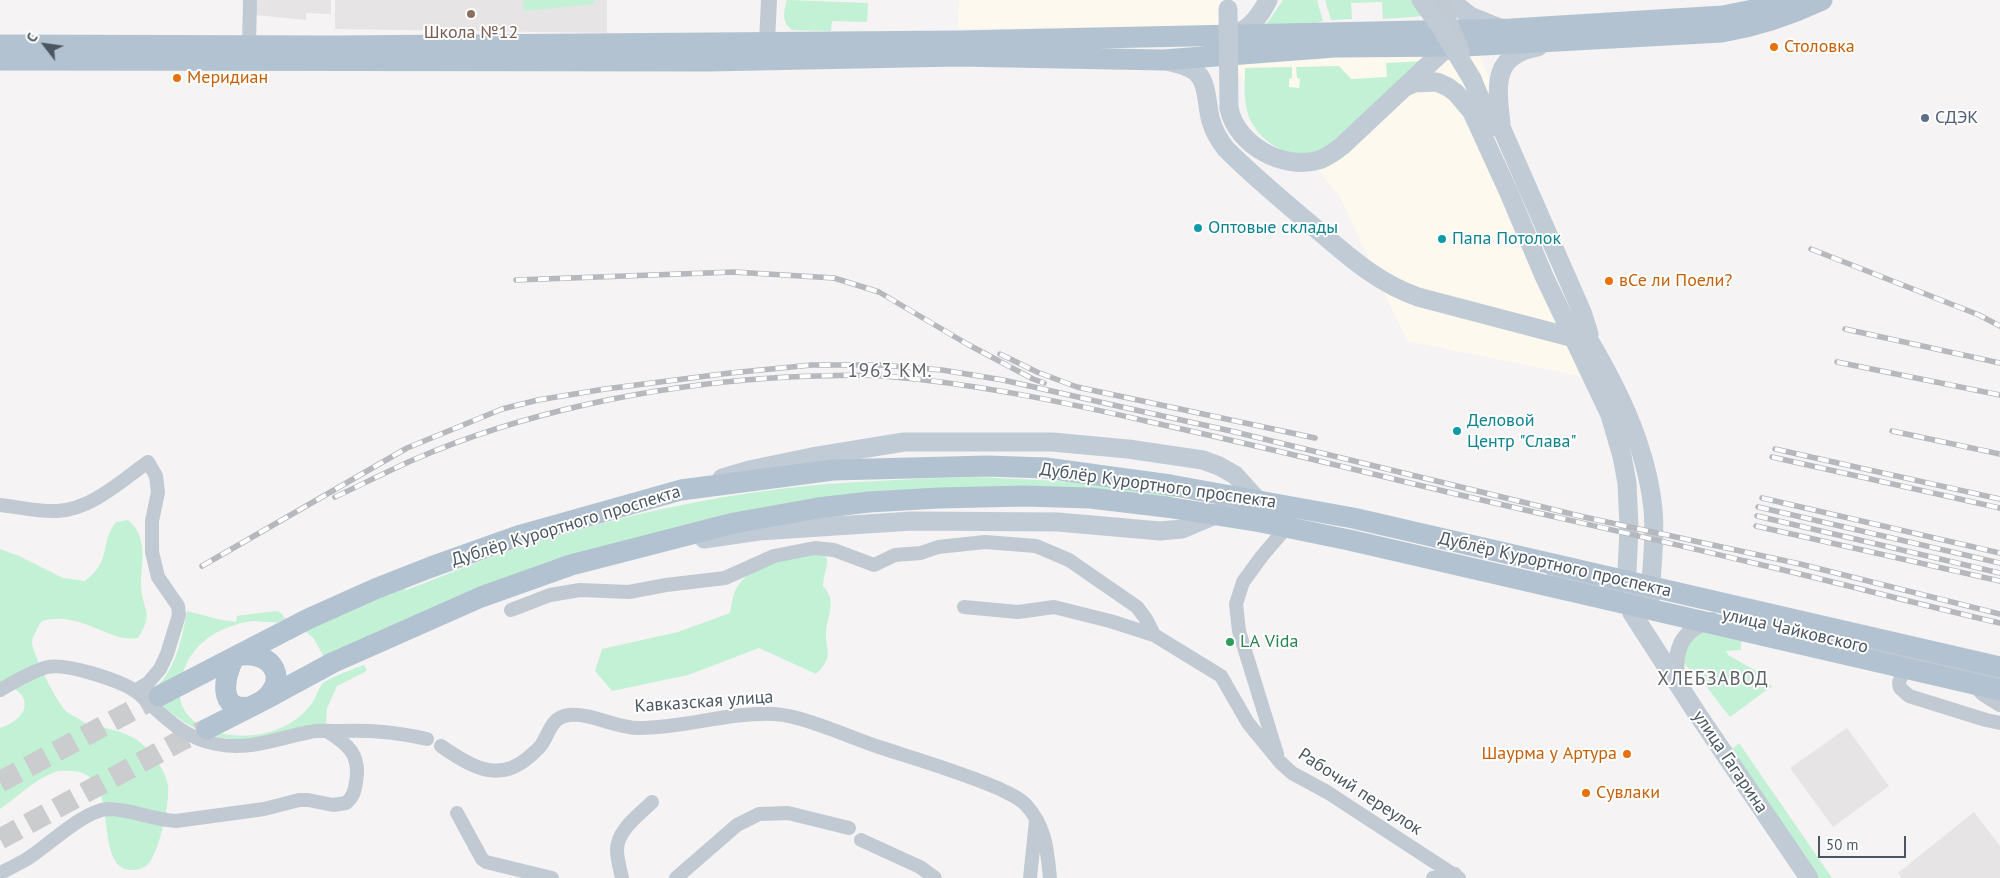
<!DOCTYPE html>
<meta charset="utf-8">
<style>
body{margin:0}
#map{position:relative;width:2000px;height:878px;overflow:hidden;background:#f5f3f3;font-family:"PT Sans",sans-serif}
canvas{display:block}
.north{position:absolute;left:20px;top:20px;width:50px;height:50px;-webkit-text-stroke:4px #fff;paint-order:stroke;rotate:300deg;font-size:14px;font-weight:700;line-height:20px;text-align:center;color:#4a5661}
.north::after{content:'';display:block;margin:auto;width:18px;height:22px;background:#4a5661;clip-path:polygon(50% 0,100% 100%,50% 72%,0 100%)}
.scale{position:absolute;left:1818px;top:836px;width:88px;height:22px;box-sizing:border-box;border:2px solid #4a5661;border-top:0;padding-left:6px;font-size:15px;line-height:18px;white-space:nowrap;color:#4a5661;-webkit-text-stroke:4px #fff;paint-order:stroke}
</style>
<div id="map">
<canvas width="2000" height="878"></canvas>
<div class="north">С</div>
<div class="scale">50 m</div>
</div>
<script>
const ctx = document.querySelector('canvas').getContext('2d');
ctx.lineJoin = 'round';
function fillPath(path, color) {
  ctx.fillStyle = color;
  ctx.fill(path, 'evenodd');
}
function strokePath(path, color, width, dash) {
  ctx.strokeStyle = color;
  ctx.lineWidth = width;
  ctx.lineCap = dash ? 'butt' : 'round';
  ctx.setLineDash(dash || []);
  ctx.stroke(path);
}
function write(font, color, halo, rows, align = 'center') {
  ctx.font = font + ' "PT Sans",sans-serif';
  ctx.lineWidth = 4;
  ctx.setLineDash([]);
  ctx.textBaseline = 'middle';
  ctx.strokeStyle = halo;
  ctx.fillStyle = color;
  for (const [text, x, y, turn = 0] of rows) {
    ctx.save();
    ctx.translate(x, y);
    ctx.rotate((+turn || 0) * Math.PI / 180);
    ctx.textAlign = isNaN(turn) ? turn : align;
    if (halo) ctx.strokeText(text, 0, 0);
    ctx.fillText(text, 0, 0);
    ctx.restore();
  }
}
const commercial = new Path2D(`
 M959,0H1223L1233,25L958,29Z
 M1475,41L1600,380L1407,341L1340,197L1217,47Z`);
const education = new Path2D(`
 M254,0H331V14L306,13V20L256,15Z
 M335,0H607V33L335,29Z
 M1847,728L1889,786L1833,827L1790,768Z
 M1974,812L2000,846V878H1902L1898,873Z`);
const green = new Path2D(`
 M523,0H594V4L524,11Z
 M787,0L868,3L867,22L832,21L831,31L792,30C781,22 784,11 787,0Z
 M1283,0H1317L1323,21L1297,28L1259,29L1268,22Z
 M1325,0H1411L1425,16L1383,19L1382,2L1351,3L1352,19L1331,20Z
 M1424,61C1399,84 1374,108 1347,130C1340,136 1332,144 1324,149C1296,165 1259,143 1249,117C1243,101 1245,84 1245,68L1292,67V78L1289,79V87L1299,88L1300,79L1297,78L1296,67L1339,66L1351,79L1387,77L1386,63Z
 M976,477L1080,482L1175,495L1173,499L786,504L324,657L314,639L304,630L398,587L406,590C447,575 488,557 530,544C614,518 701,498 788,488C850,481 913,479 976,477Z
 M128,520C149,538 141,562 141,586C142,610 155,612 138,638C117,641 104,630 85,624C72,619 55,617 42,621C38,627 33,635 32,642C32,653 57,704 67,712C72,716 78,717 83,722C100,727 122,730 137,740C150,749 166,770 168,786C170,802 159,855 147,865C142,870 132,871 125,869C94,858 121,771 71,771C65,771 58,770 53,773C32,781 18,797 0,809V728C32,718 34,691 0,683V549L19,556L63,578L85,581C113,560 99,543 116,522Z
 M820,553L827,558C828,569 823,575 823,586C837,600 828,614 826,631C825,651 835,656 816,674L759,648L688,675L612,691L595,671L602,649L678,632L730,613C732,602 733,591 740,583C759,559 793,558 820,553Z
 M187,611L217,619L236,622L237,616C243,615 274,611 277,611C281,612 283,616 286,619C275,625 265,621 253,621C236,623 214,631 202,643C193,651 187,661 183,672C163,728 231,745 273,731C290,725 305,715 314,700C317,695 319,687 323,683C327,679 353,669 361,666L364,665L367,670L365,672L337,686L327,708L326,727C300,724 289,732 265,737C213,747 185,725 147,694C174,678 182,640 187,611Z
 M1703,632L1741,641V650L1726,651L1728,655L1760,673L1758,677L1772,686L1730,717C1720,705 1712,693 1702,681C1695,674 1688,670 1683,660L1689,642Z
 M1739,743L1832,878H1809L1726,755Z`);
const primaryTunnel = new Path2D(`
 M0,782L159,696
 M0,839L180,741L207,729`);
const minor = new Path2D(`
 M249,46L250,0
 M0,505C19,507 38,512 57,511C92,509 121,481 148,462L156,476L158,492L152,521V552L158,577L178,606L179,615L167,654L160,669L148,683L135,691
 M964,607L1018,612L1054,607L1110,621L1154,635L1221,676L1248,723L1280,762L1292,773L1327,792L1459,878
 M511,610L550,595L580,590L629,592L666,585L725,578L774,556L815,548L834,550L874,565L895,555L921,553L938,547L985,542L1036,546L1069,560L1137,607L1146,619L1154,635
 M1905,662L1899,683L1900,688L1909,696L1986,720L2000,723
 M0,690C15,682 31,671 48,667C67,663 123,681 138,693C163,715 181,737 216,744C249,751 278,738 310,732C319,730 330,731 340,731C372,730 395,732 427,739
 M441,746C470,766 498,784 529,757C533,753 539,749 542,744C550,731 552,717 569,715C592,713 616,728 639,728C684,728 729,712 774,714C805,716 849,737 879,747C919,760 961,772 1000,789C1009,794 1019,797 1026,805C1046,827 1047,849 1050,878
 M1277,754L1239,631L1236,604L1243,582L1262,556L1291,522
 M457,813L482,859L486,862L552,878
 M861,840L920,867L935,878
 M0,873C9,869 18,864 27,859C48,846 84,810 108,809C131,809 153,820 176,821L264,809L299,800H308L333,805L346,803C353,797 355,791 356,782C361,755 348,744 327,731
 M622,878C620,869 617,859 617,850C617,830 639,815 652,802
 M676,878L737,825L759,814L788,813L849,828
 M1030,878L1036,821
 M1433,878L1455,874`);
const tertiary = new Path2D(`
 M767,42L769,0
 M1732,617L2000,679
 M1677,683C1674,651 1679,631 1712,620
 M1975,685L1984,694L2000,704`);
const secondary = new Path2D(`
 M1450,0L1470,16L1500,28
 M1230,35C1249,32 1260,16 1268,0
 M1167,61C1175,63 1186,65 1193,70C1209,79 1206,106 1211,121C1214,132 1219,140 1226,149C1254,177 1284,202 1314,227C1347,255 1377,283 1418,297L1574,338
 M1472,79L1492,127
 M1403,88L1414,83L1437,82L1448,87L1456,93L1472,112L1509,193L1544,276L1610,415L1622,456L1627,483L1629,527L1626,593L1632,613L1696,712L1809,878
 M1229,108C1236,145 1284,171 1319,160C1328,157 1335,151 1342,146L1442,52L1457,47
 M1494,111L1582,312L1589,334
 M1501,124C1497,87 1491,55 1538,47
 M1578,322C1613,378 1646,442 1653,509C1656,539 1651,570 1650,601
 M722,478L749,470L812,457L904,442H1052L1128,449L1203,460L1219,466L1235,475L1262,505
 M704,539L759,531L912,521L1058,522L1160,531L1182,529L1220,513
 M1556,575L1650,599`);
const primary = new Path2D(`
 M0,45L334,46L960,41L1511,29L1723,16L1758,9L1784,0
 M0,60L708,61L958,56L1163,60L1335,47L1465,46L1722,32C1757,26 1790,15 1822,0
 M241,655C273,651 290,681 262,701
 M234,658C224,676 217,712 250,707
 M159,696L308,619L375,589L431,567L521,535L681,490L833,470L987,466L1046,468L1170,485
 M207,729L262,701L332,663L481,597L571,565L734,523L818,508L869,502L939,498L1024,496L1090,498L1166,507`);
const rail = new Path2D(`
 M1811,249L1979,315L2000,326
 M516,280L734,272L834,278L879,292L967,344L1033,379L1044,383
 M1845,329L2000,363
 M1000,354L1037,372L1077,387L1315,438
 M1837,362L2000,395
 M1892,431L2000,454
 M1775,449L2000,499
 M1772,457L2000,508
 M335,497C361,485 386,472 413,460C523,412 652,386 772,378C809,376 846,374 883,376C972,383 1059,401 1146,421C1236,441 1325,462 1414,484C1526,511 1638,535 1749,562C1833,581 1916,604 2000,623
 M1762,498L2000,553
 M1758,507L2000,563
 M1757,516L2000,573
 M1756,526L2000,581
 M202,566L407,448L502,409L538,400L605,389L730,373L812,365H880L942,370L1003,380L1122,407L1231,431L1584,517L1800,564L2000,614`);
const tertiaryBridge = new Path2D(`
 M1440,0L1462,51`);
const secondaryBridge = new Path2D(`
 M1421,0L1440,26L1472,79
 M1228,9L1229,108`);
const primaryBridge = new Path2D(`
 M1170,485L1353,518L2000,667
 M1166,507L1261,522L1349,540L2000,690`);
const markers = [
 [471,14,5,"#8d6e63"],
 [1774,47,5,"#e8710a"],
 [177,78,5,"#e8710a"],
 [1925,118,5,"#5c6f8a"],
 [1198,228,5,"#0f9aa8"],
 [1442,239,5,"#0f9aa8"],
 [1609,281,5,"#e8710a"],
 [1457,431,5,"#0f9aa8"],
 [1230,642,5,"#2e9e5b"],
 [1627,754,5,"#e8710a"],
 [1586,793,5,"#e8710a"]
];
const educationNames = [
 ["Школа №12",471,33]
];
const foodNames = [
 ["Столовка",1784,47],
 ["Меридиан",187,78],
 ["вСе ли Поели?",1619,281],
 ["Шаурма у Артура",1617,754,"right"],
 ["Сувлаки",1596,793]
];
const serviceNames = [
 ["СДЭК",1935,118]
];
const cultureNames = [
 ["Оптовые склады",1208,228],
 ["Папа Потолок",1452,239],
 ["Деловой",1467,421],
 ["Центр \"Слава\"",1467,442]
];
const streetNames = [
 ["Дублёр Курортного проспекта",1158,486,8],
 ["Дублёр Курортного проспекта",566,526,-17],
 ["Дублёр Курортного проспекта",1555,565,13],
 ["улица Чайковского",1795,631,13],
 ["Кавказская улица",704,702,-4],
 ["улица Гагарина",1730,762,56],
 ["Рабочий переулок",1360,792,33]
];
const leisureNames = [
 ["LA Vida",1240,642]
];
const neighbourhoodNames = [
 ["1963 КМ.",890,372],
 ["ХЛЕБЗАВОД",1713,680]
];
fillPath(commercial, '#fdf9ef');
fillPath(education, '#e6e4e5');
fillPath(green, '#c3f1d5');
strokePath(primaryTunnel, '#caccce', 21, [21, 11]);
strokePath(minor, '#c1cad2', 14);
strokePath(tertiary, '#c1cad2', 16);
strokePath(secondary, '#c1cbd6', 19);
strokePath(primary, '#b3c2d1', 21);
strokePath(rail, '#b5b8bd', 5.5);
strokePath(rail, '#fff', 4, [11]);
strokePath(tertiaryBridge, '#c1cad2', 16);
strokePath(secondaryBridge, '#c1cbd6', 19);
strokePath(primaryBridge, '#b3c2d1', 21);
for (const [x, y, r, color] of markers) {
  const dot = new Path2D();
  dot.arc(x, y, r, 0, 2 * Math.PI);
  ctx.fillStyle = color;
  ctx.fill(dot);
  strokePath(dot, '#fff', 2);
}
write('18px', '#785e54', '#fff', educationNames);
write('18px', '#c56008', '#fff', foodNames, 'left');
write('18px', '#4e5e75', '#fff', serviceNames, 'left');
write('18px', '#0d838f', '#fff', cultureNames, 'left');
write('18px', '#4a5661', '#fff', streetNames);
write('18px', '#27864d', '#fff', leisureNames, 'left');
ctx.letterSpacing = '1px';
write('19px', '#5f6368', '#fff', neighbourhoodNames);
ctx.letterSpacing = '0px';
</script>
